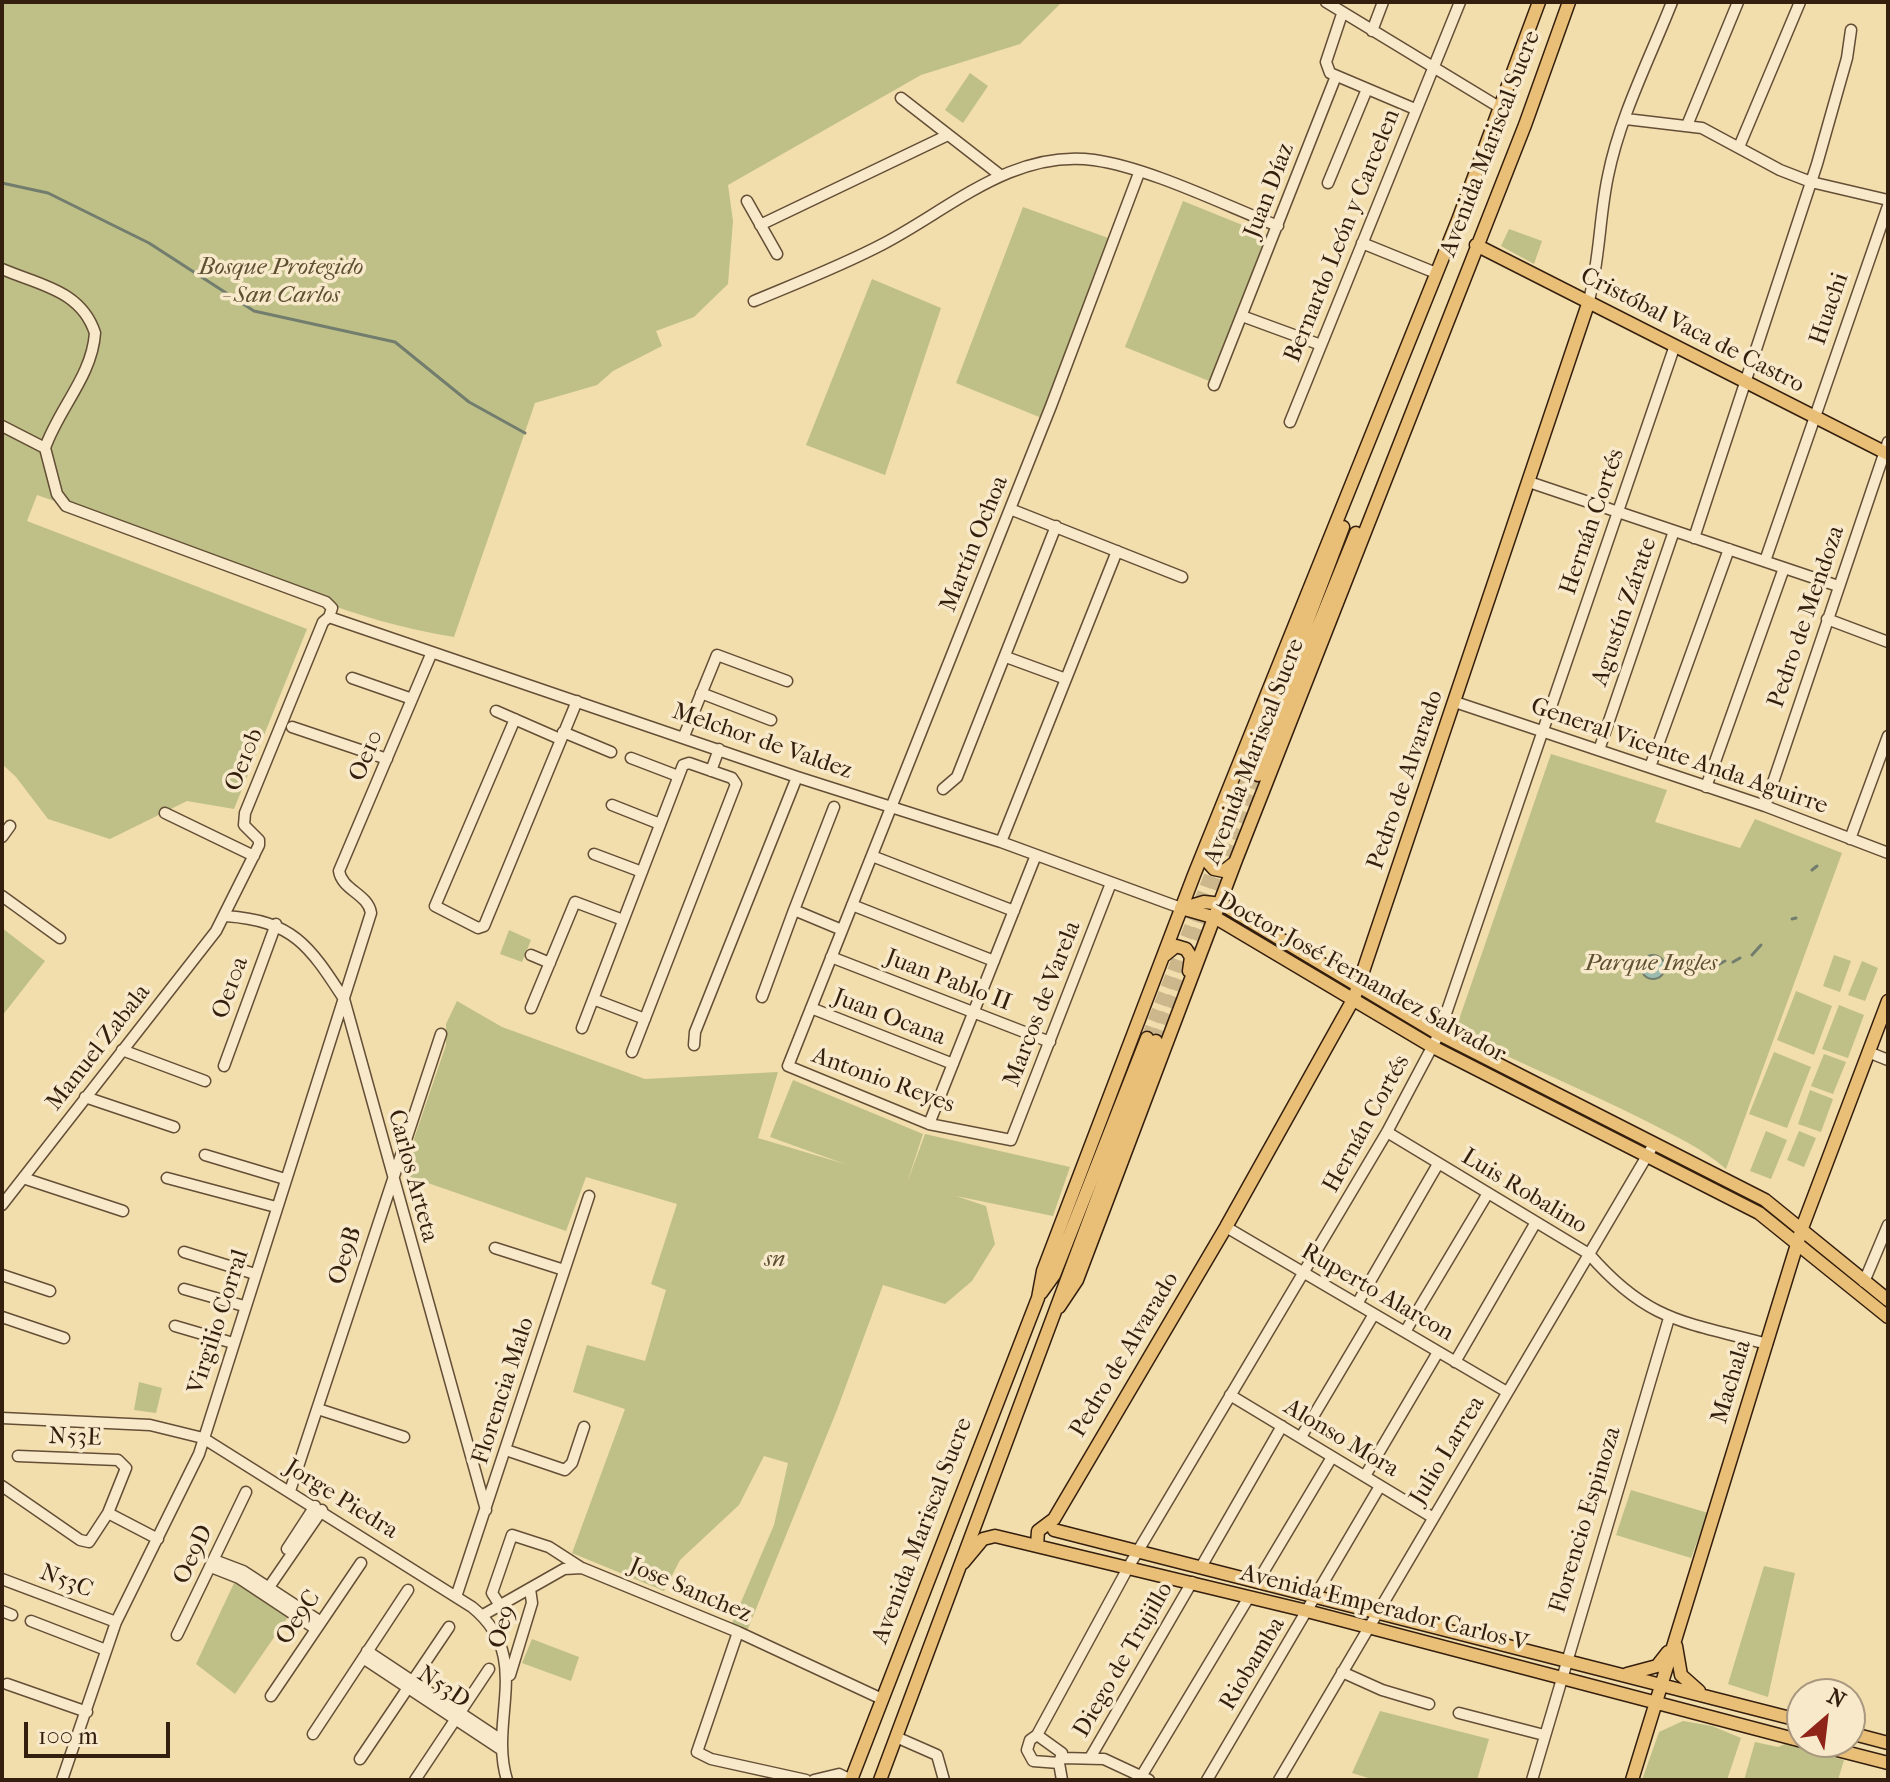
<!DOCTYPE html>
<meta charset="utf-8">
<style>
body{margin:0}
#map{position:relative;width:1890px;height:1782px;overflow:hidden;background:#f2ddad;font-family:"IM FELL French Canon",serif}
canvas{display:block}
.frame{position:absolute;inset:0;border:4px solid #341f0e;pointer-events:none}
.north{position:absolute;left:1786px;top:1678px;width:80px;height:80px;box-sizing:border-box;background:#f7e9ca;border:2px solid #a9987f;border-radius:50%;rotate:28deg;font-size:22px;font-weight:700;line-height:32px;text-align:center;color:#341f0e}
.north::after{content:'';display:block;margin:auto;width:28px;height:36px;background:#8f2418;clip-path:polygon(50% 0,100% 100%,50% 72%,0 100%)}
.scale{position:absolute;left:24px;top:1722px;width:146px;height:36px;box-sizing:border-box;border:4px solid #341f0e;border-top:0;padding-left:10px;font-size:24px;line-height:28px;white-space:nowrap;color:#341f0e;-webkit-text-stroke:6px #f7e9ca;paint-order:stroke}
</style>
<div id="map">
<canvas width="1890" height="1782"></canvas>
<div class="frame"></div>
<div class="north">N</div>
<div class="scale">100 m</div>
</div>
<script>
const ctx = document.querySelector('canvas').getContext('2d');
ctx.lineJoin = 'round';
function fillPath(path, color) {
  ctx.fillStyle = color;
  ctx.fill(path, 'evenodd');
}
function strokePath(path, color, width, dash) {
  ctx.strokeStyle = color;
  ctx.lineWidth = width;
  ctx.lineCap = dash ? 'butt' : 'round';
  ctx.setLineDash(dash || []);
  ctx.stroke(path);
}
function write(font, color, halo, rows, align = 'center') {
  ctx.font = font + ' "IM FELL French Canon",serif';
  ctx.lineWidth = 7;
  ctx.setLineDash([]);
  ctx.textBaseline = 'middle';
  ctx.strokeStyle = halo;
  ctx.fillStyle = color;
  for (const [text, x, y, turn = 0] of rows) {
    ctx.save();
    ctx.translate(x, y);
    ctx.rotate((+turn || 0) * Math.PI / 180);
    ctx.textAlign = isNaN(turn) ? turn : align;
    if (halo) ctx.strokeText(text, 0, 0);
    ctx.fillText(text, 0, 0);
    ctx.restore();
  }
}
const green = new Path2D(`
 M2,2L62,3L1062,2L1020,44L921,75L728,185L733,221L728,284L694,317L656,331L662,346L613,371L597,385L535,403L454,637C347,620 269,579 170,541C126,524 81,511 37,495L27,521L307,629L234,809L187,801L110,839L48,819L16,777L2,764Z
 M970,73L988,86L963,123L945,110Z
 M1183,201L1267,235L1209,381L1125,347Z
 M1023,207L1111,239L1044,419L956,383Z
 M1509,229L1542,241L1534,264L1501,246Z
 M872,279L941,308L885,475L806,445Z
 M1551,754L1667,790L1655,822L1740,848L1755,819L1842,853L1726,1169C1702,1148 1675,1136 1646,1121C1583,1089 1518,1063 1455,1031Z
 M2,928L45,961L2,1016Z
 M509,930L531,940L522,962L500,954Z
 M1834,955L1851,961L1840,992L1823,986Z
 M1862,961L1878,968L1865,1001L1848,995Z
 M1796,991L1832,1006L1814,1055L1777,1040Z
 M457,1001L502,1027L645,1079L778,1072L758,1138L845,1164L770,1137L793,1080L923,1134L907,1183L925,1134L1070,1167L1053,1216L956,1196L986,1206L995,1244L972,1281L945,1304L883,1285L837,1410L747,1631L732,1623L774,1525L788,1463L764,1456L739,1505L680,1560L664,1591L572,1553L625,1409L573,1392L587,1345L645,1361L666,1290L651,1284L677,1204L586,1177L566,1231L402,1174L446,1045V1024Z
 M1839,1005L1864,1015L1848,1058L1822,1049Z
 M1774,1052L1811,1067L1787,1128L1749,1114Z
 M1824,1054L1846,1062L1833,1094L1811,1086Z
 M1810,1090L1833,1099L1821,1132L1798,1124Z
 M1766,1131L1787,1140L1771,1179L1750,1171Z
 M1799,1131L1816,1138L1804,1167L1787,1160Z
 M139,1382L162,1388L156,1413L134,1410Z
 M1631,1490L1708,1513L1691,1558L1616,1535Z
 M1764,1566L1795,1573L1768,1697L1728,1684Z
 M235,1581L288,1617L235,1694L196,1664Z
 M532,1639L579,1657L571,1681L522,1663Z
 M1380,1711L1489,1739L1477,1780H1375L1352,1773Z
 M1683,1721L1712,1726L1741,1738L1727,1780H1642L1659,1732Z
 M1755,1742L1778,1747L1785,1744L1844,1760L1838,1780H1744Z`);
const water = new Path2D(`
 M1641 967a12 12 0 1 1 24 0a12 12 0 1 1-24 0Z`);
const stream = new Path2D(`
 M2,183L48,193L149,243L254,311L395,342L469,402L525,433
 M1812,870L1817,866
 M1792,919L1796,918
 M1752,955L1761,945
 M1733,962L1740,958
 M1714,967L1725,961
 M1702,971L1706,969`);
const majorTunnel = new Path2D(`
 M1147,1038L1250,772
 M1156,1041L1258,775`);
const minor = new Path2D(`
 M1326,2L1499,107
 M1342,14L1326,62L1330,73L1415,109
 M1372,31L1383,2
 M901,98L1000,175
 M1626,119L1702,128L1780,170L1811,182L1888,200
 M1688,123L1738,2
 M1739,147L1800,2
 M1328,183L1367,89
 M747,201L777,254
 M760,225L948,135
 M1362,243L1436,273
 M2,269C39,285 81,290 95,333C92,376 59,408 45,448
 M754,301C797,283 841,266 883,244C950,209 1013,149 1094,160C1150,168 1224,205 1278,226
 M1588,304C1600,261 1599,218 1608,176C1620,116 1650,58 1672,2
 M1242,316L1321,345
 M1214,385L1336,76
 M1290,422L1460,2
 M2,426L45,448L57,494L66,506L326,602L332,608L329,617
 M1529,482L1838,586
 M1010,509L1182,577
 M1694,538L1817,164L1847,58L1851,30
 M1765,561L1888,206
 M329,617L797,777L1001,842L1181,908
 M1827,619L1888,642
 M1006,657L1066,679
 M352,678L412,699
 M701,693L771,720
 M1455,702L1765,806L1888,853
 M496,711L560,739
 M515,719L435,906L478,928L484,926L577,701
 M292,727L387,759
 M563,732L611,752
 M684,736L717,655L787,681
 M1599,750L1674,531
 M631,758L678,776
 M1650,767L1729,549
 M711,771L719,749
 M1706,787L1784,568
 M943,789L957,777L1056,526
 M612,805L660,824
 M1765,806L1888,442
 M165,813L254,856
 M2,837L10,826
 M1850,839L1888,736
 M1001,842L1117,551
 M594,854L642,872
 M872,856L1014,911
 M1111,883L1011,1140L929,1124L788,1066L1051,406L1139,173
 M2,896L60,938
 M852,905L994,961
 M794,910L834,807
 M226,916C293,921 309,945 344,999L486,1510
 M531,955L550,963
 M831,957L1050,1042
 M762,997L794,910L842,930
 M593,999L645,1019
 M531,1008L575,902L623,920
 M811,1008L953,1064
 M582,1028L683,765L689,763L732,778L736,784L632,1052
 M694,1045L695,1032L797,777
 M122,1050L205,1081
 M1868,1052L1888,1060
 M224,1066L276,924
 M85,1097L174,1127
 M929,1124L1036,855
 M1387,1132L1589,1254C1648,1322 1685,1322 1767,1344
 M205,1155L285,1179
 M23,1178L123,1211
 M167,1178L276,1207
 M2,1205L216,931L259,845V840L244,825L245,813L323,622L329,617
 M1226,1227L1507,1392
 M495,1248L564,1270
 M184,1252L255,1274
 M2,1275L50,1291
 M1864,1282L1888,1225
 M184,1289L244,1306
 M1357,1304L1438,1164
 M2,1317L64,1338
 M175,1326L233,1343
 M1405,1332L1488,1193
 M1455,1362L1536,1222
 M1230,1395L1432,1517
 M318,1409L404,1437
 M2,1418L150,1425L203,1438L472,1607C534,1657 488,1719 507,1780
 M1301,1437L1374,1314
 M506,1450L565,1470L572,1463L584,1427
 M1365,1476L1438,1352
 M2,1486L80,1540L89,1542L108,1513L126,1468L118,1460L18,1456
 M290,1491L441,1034
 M108,1513L158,1539
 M287,1549L315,1506
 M214,1560L243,1571L321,1622
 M211,1567L239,1578L316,1629
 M1201,1567L1282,1426
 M2,1579L116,1622
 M1258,1581L1332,1457
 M265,1593L322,1510
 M456,1597L589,1196
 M501,1607L492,1593L512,1535L549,1547L580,1567
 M2,1611L12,1615
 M483,1615L564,1569L582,1568L738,1632L882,1699
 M31,1621L106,1650
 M738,1632L697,1752L711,1759L806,1780
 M177,1635L246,1492
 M367,1651L501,1740
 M363,1658L502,1750
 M1342,1672L1382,1690L1429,1704
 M510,1675L532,1603L530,1589
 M7,1684L87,1712
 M271,1696L361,1563
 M1459,1713L1544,1735
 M313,1734L408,1590
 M1037,1735L1062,1753L1059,1763L1062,1780
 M896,1737L937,1755L944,1780
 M1062,1758L1104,1759L1149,1780
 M1090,1758L1192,1582
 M360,1759L449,1627
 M1059,1763L1033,1761L1027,1750L1030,1740L1037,1735L1129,1566L1387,1132L1439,1034L1674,348
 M1142,1775L1249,1597
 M62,1780L116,1622L199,1454L371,913C368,894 342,890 339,871L432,652
 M415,1780L489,1669
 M814,1780L839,1774L851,1780
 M1207,1780L1380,1486
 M1279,1780L1654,1144
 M1532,1780L1669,1318`);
const major = new Path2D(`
 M1476,245L1888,454
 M1250,772L1343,527
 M1258,775L1356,533
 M1207,850L1206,860L1214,869L1224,871L1234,863
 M1181,908L1216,918L1433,1047L1759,1213L1888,1317
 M1184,908L1204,902L1222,904L1439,1034L1765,1200L1888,1300
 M1165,955L1176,946L1186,949L1191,957L1189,971
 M1041,1293L1054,1275L1147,1038
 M1059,1307L1077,1280L1236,860L1525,125L1569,2
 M1054,1530L1802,1721
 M1037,1546L1038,1531L1054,1519L1226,1227L1354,998L1588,304
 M963,1563L983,1539L995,1536L1307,1611L1802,1741
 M1676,1646L1681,1675L1699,1691
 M1627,1674L1657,1666L1668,1652
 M1850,1733L1888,1743
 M1806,1742L1888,1763
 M851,1780L1038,1298L1043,1271L1194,875L1458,220L1539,2
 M880,1780L1156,1041
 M1632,1780L1802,1228L1888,1001`);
const streetNames = [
 ["Avenida Mariscal Sucre",1491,144,-69],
 ["Juan Díaz",1270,191,-69],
 ["Bernardo León y Carcelen",1343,236,-68],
 ["Huachi",1830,309,-71],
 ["Cristóbal Vaca de Castro",1692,331,27],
 ["Hernán Cortés",1593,522,-71],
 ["Martín Ochoa",975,544,-68],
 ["Agustín Zárate",1625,612,-71],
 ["Pedro de Mendoza",1807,617,-71],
 ["Melchor de Valdez",762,742,19],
 ["Avenida Mariscal Sucre",1255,752,-69],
 ["Oe10",367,756,-67],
 ["General Vicente Anda Aguirre",1679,757,19],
 ["Oe10b",245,760,-68],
 ["Pedro de Alvarado",1406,780,-71],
 ["Doctor José Fernandez Salvador",1361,978,29],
 ["Juan Pablo II",948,981,21],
 ["Oe10a",231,988,-70],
 ["Marcos de Varela",1043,1004,-69],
 ["Juan Ocana",889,1018,21],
 ["Manuel Zabala",99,1048,-52],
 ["Antonio Reyes",883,1081,20],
 ["Hernán Cortés",1367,1124,-61],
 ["Carlos Arteta",412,1176,75],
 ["Luis Robalino",1524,1192,31],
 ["Oe9B",346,1256,-72],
 ["Ruperto Alarcon",1377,1293,30],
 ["Virgilio Corral",219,1322,-72],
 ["Pedro de Alvarado",1125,1355,-59],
 ["Machala",1732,1382,-73],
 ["Florencia Malo",504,1391,-72],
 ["N53E",75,1438,2],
 ["Alonso Mora",1341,1439,31],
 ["Julio Larrea",1448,1451,-59],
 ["Jorge Piedra",341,1500,32],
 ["Florencio Espinoza",1586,1520,-73],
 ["Avenida Mariscal Sucre",923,1531,-69],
 ["Oe9D",194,1555,-65],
 ["N53C",66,1582,21],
 ["Jose Sanchez",690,1591,23],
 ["Avenida Emperador Carlos V",1384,1609,14],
 ["Oe9C",299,1618,-56],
 ["Oe9",503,1627,-74],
 ["Diego de Trujillo",1124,1660,-60],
 ["Riobamba",1253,1664,-59],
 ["N53D",443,1688,33]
];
const parkNames = [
 ["Bosque Protegido",281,268],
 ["- San Carlos",281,296],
 ["Parque Ingles",1651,964],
 ["sn",775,1260]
];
fillPath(green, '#bec087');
fillPath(water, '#9bbbae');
strokePath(water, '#727d6e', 2);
strokePath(stream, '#727d6e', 3);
strokePath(majorTunnel, '#ccb78d', 12, [12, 6]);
strokePath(minor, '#644e36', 13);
strokePath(major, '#341f0e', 15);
strokePath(minor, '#f7e9ca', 10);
strokePath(major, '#e9be76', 12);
write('24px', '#341f0e', '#f7e9ca', streetNames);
write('italic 24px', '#5d4f32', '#f7e9ca', parkNames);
</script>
